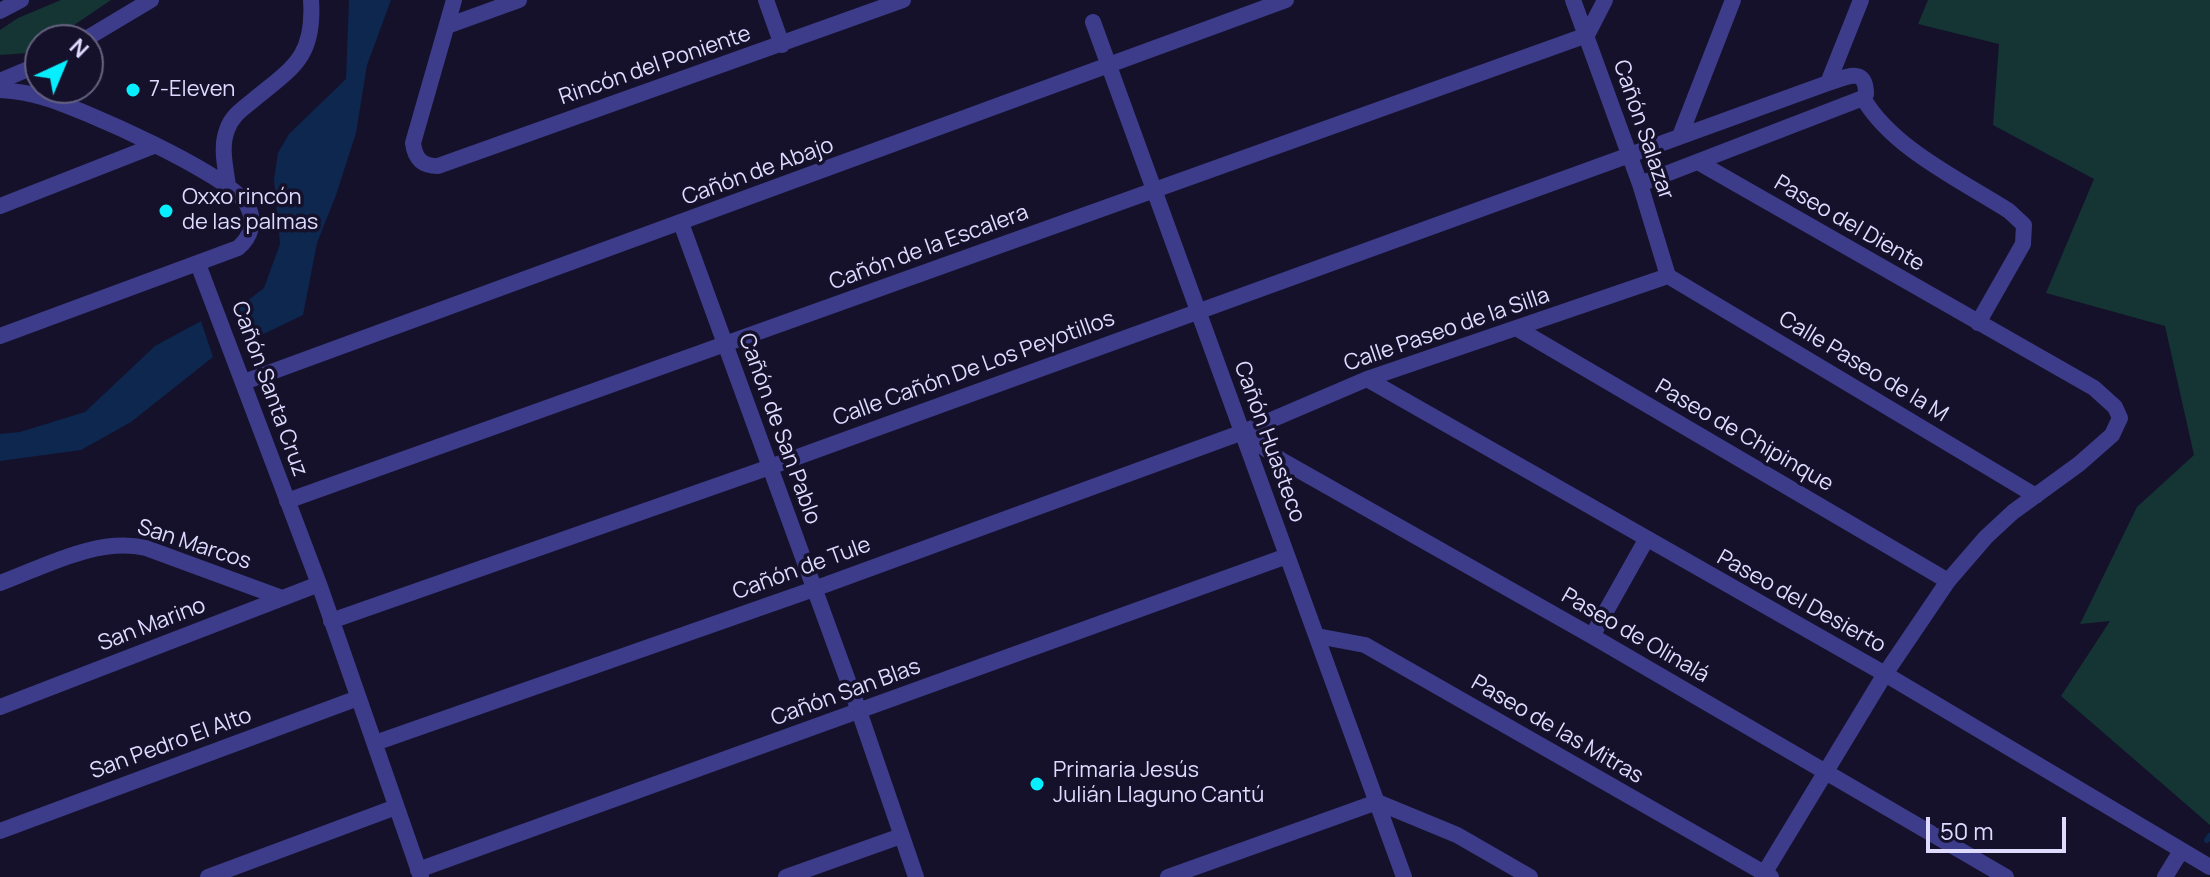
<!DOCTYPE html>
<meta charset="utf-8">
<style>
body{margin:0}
#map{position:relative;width:2210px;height:877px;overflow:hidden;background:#15112b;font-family:Manrope,sans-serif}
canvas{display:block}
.north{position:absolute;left:24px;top:24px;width:80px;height:80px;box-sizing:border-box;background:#15112b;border:2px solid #656280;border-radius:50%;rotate:44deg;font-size:22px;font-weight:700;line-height:32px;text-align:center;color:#dedbff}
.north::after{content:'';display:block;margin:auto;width:28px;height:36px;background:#07eeff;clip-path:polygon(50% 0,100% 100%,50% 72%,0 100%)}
.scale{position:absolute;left:1926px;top:817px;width:140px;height:36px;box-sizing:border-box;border:4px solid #dedbff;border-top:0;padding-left:10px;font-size:24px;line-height:28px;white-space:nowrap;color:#dedbff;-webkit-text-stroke:6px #15112b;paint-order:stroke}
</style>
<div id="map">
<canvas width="2210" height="877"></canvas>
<div class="north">N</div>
<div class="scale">50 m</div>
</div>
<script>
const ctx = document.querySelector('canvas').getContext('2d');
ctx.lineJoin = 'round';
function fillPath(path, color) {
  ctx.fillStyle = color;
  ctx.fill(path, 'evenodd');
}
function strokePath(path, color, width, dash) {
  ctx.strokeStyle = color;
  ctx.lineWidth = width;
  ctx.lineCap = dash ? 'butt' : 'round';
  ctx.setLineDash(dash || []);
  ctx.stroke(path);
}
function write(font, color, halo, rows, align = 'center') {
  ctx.font = font + ' Manrope,sans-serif';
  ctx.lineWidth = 7;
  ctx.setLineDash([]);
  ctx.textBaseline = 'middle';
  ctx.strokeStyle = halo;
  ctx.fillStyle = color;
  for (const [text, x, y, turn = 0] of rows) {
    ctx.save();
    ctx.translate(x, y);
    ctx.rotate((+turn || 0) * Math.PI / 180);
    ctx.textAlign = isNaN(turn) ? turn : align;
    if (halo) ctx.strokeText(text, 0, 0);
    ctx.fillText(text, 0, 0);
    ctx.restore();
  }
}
const green = new Path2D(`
 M61,0H111L52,40H40V47L28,53L0,55V30L18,18Z
 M1928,0H2210V825L2061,696L2110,621L2080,624L2137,507L2194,455L2165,326L2046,293L2094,179L1993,125L1999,44L1918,24Z`);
const water = new Path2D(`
 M349,0H391L367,65L356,133L336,195L317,243L303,315L251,340L239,307L264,288L280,244L274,179L278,153L289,134L346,79Z
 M201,321L213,357L131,422L81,450L0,461V434L20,432L85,412L155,346Z`);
const stream = new Path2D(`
 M2207,840L2210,836`);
const street = new Path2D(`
 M454,0L413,143C415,159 422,166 438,166L903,0
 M766,0L782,45
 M1573,0L1640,184L1668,276
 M0,11L21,0
 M1093,22L1404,877
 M447,26L519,0
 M84,40L151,0
 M0,81L40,64
 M1828,83L1861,0
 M0,90C14,91 29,93 42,97C81,108 229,174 247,205C256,221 251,237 238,248L0,336
 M1863,98C1892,148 1960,180 2009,211L2024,225L2023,244L1978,323
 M1680,136L1733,0
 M1698,162L2094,388L2115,407L2120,418L2112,435L2079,464L2013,512L1986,537L1948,581L1885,674L1762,877
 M228,186C226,169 220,148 227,130C231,117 241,110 251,102C292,68 315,58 311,0
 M0,206L156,145
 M681,223L859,711L916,877
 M198,264L319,584L421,877
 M1668,276L2036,496
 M1518,329L1948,581
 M1367,379L1885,674L2210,867
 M244,382L1286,0
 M1244,433L1281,460L1592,636L2006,877
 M287,501L1587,35L1605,0
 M0,583C46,566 97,537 146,548L282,598
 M331,621L770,467L1828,83C1845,78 1866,65 1866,94L1863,98L1640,184
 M1317,636L1365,645L1771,877
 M1592,636L1646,540
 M0,707L319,584
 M375,743L814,589L1243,432L1367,379L1668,276
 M0,831L358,698
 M418,870L1287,556
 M208,877L396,807
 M786,877L901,836
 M1168,877L1377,802L1457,835L1530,877
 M2165,877L2181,851`);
const markers = [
 [133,90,8,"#07eeff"],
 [166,211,8,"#07eeff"],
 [1037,784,8,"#07eeff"]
];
const streetNames = [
 ["Rincón del Poniente",655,66,-19],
 ["Cañón Salazar",1643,130,71],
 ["Cañón de Abajo",758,172,-20],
 ["Paseo del Diente",1849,224,30],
 ["Cañón de la Escalera",929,248,-20],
 ["Calle Paseo de la Silla",1447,330,-19],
 ["Calle Paseo de la M",1863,367,31],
 ["Calle Cañón De Los Peyotillos",974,369,-20],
 ["Cañón Santa Cruz",269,389,70],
 ["Cañón de San Pablo",779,429,70],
 ["Paseo de Chipinque",1744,436,30],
 ["Cañón Huasteco",1269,442,70],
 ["San Marcos",194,545,18],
 ["Cañón de Tule",802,569,-20],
 ["Paseo del Desierto",1801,602,29],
 ["San Marino",152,625,-21],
 ["Paseo de Olinalá",1635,636,30],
 ["Cañón San Blas",846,693,-20],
 ["Paseo de las Mitras",1557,730,30],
 ["San Pedro El Alto",171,744,-20]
];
const poiNames = [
 ["7-Eleven",149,90],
 ["Oxxo rincón",182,198],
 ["de las palmas",182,223],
 ["Primaria Jesús",1053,771],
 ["Julián Llaguno Cantú",1053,796]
];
fillPath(green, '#143533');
fillPath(water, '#0d274e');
strokePath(stream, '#0d274e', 6);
strokePath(street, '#3d3c8a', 16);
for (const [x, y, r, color] of markers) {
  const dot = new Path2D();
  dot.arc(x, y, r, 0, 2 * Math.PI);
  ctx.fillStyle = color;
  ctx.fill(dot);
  strokePath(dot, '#15112b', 3);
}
write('22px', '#dedbff', '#15112b', streetNames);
write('22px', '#dedbff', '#15112b', poiNames, 'left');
</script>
